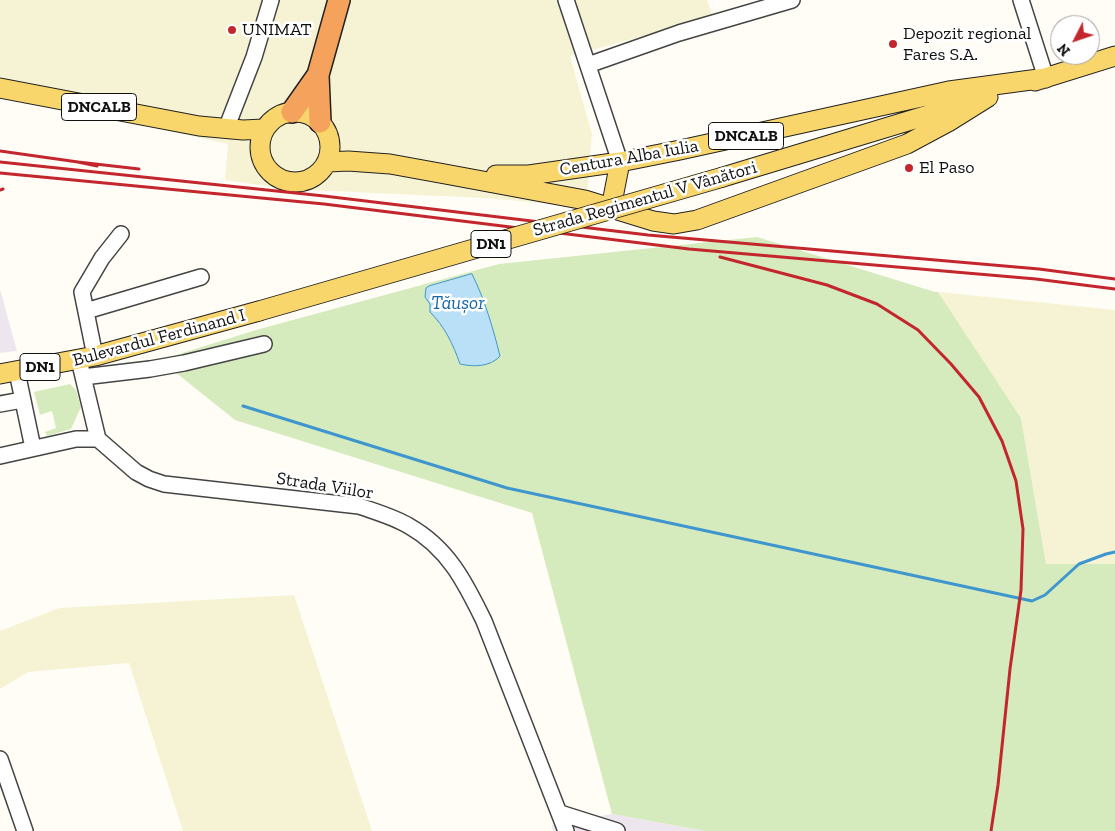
<!DOCTYPE html>
<meta charset="utf-8">
<style>
body{margin:0}
#map{position:relative;width:1115px;height:831px;overflow:hidden;background:#fffdf5;font-family:"Zilla Slab",serif}
canvas{display:block}
.north{position:absolute;left:1050px;top:15px;width:50px;height:50px;box-sizing:border-box;background:#fff;border:1px solid #a0a0a0;border-radius:50%;rotate:229deg;font-size:14px;font-weight:700;line-height:20px;text-align:center;color:#111}
.north::after{content:'';display:block;margin:auto;width:18px;height:22px;background:#c4262e;clip-path:polygon(50% 0,100% 100%,50% 72%,0 100%)}
</style>
<div id="map">
<canvas width="1115" height="831"></canvas>
<div class="north">N</div>
</div>
<script>
const ctx = document.querySelector('canvas').getContext('2d');
ctx.lineJoin = 'round';
function fillPath(path, color) {
  ctx.fillStyle = color;
  ctx.fill(path, 'evenodd');
}
function strokePath(path, color, width, dash) {
  ctx.strokeStyle = color;
  ctx.lineWidth = width;
  ctx.lineCap = dash ? 'butt' : 'round';
  ctx.setLineDash(dash || []);
  ctx.stroke(path);
}
function write(font, color, halo, rows, align = 'center') {
  ctx.font = font + ' "Zilla Slab",serif';
  ctx.lineWidth = 5;
  ctx.setLineDash([]);
  ctx.textBaseline = 'middle';
  ctx.strokeStyle = halo;
  ctx.fillStyle = color;
  for (const [text, x, y, turn = 0] of rows) {
    ctx.save();
    ctx.translate(x, y);
    ctx.rotate((+turn || 0) * Math.PI / 180);
    ctx.textAlign = isNaN(turn) ? turn : align;
    if (halo) ctx.strokeText(text, 0, 0);
    ctx.fillText(text, 0, 0);
    ctx.restore();
  }
}
const industrial = new Path2D(`
 M0,289L17,351L0,353Z
 M612,814L705,831H553L552,825Z`);
const farmland = new Path2D(`
 M0,0H707L713,17L570,56L592,134L586,207L485,198L287,189L225,180L228,144L0,94Z
 M938,292L1115,310V564H1046L1021,418Z
 M294,595L372,831H183L129,663L28,672L0,689V631L59,608Z`);
const green = new Path2D(`
 M757,237L935,292H938L1021,418L1046,564H1115V831H705L612,814L532,513L235,420L160,360L256,330L499,264Z
 M70,384L76,390L81,407L71,429L47,436L45,432L56,428L52,411L40,415L34,392Z`);
const water = new Path2D(`
 M472,274C485,300 493,328 500,356C490,367 474,367 460,364C453,344 445,327 430,312V304L425,297L426,288L429,286Z`);
const stream = new Path2D(`
 M243,406L507,488L1032,601L1045,595L1079,564L1106,554L1115,552`);
const minor = new Path2D(`
 M566,0L620,162
 M1021,0L1046,78
 M588,65L679,33L792,0
 M226,129L254,57L271,0
 M86,311L201,277
 M95,356L82,292L102,258L121,234
 M79,360L98,439L136,472L149,479L164,484L359,506C376,512 394,517 409,526C448,548 465,582 484,621L566,831
 M17,372L33,448
 M83,377L150,369L184,363L264,344
 M0,404L22,400
 M0,456L76,439H98
 M0,759L25,831
 M560,813L617,831`);
const major = new Path2D(`
 M1035,81L1115,56
 M0,88L199,126L243,130L264,129
 M260 147a35 35 0 1 1 70 0a35 35 0 1 1-70 0Z
 M328,162L348,161L390,164L445,174L585,200L653,221L674,224L697,220L907,144L948,122L988,97
 M496,175H529L620,162L680,150L949,91L1046,78
 M723,177L961,105
 M611,208L620,162
 M0,374L95,356L259,311`);
const highway = new Path2D(`
 M292,112L318,75
 M320,122L318,75L339,0`);
const rail = new Path2D(`
 M0,151L78,162
 M0,162L324,196L648,235L1039,269L1115,279
 M97,166L78,162L139,169
 M0,173L324,204L689,249L1036,279L1115,289
 M0,190L3,189
 M720,257L827,285L877,304L918,330L951,364L979,397L1002,441L1016,481L1023,529L1021,590L1010,669L998,785L991,831`);
const majorBridge = new Path2D(`
 M259,311L723,177`);
const markers = [
 [232,30,5,"#c4262e"],
 [893,44,5,"#c4262e"],
 [909,168,5,"#c4262e"]
];
const shields = [
 [99,107,75],
 [746,136,75],
 [491,244,40],
 [40,367,40]
];
const shieldNames = [
 ["DNCALB",99,107],
 ["DNCALB",746,136],
 ["DN1",491,244],
 ["DN1",40,367]
];
const poiNames = [
 ["UNIMAT",242,30],
 ["Depozit regional",903,34],
 ["Fares S.A.",903,55],
 ["El Paso",919,168]
];
const streetNames = [
 ["Centura Alba Iulia",629,158,-10],
 ["Strada Regimentul V Vânători",645,199,-16],
 ["Bulevardul Ferdinand I",159,338,-15],
 ["Strada Viilor",325,486,9]
];
const waterNames = [
 ["Tăușor",458,304]
];
fillPath(industrial, '#eee6ef');
fillPath(farmland, '#f6f3d4');
fillPath(green, '#d5ebbd');
fillPath(water, '#b9e0f7');
strokePath(water, '#3f96cf', 1);
strokePath(stream, '#3f96cf', 3);
strokePath(minor, '#444', 18);
strokePath(major, '#222', 21);
strokePath(highway, '#222', 24);
strokePath(minor, '#fff', 15);
strokePath(major, '#f9d66b', 19);
strokePath(highway, '#f5a25d', 21);
strokePath(rail, '#c4262e', 3);
strokePath(majorBridge, '#222', 21, []);
strokePath(majorBridge, '#f9d66b', 19);
for (const [x, y, r, color] of markers) {
  const dot = new Path2D();
  dot.arc(x, y, r, 0, 2 * Math.PI);
  ctx.fillStyle = color;
  ctx.fill(dot);
  strokePath(dot, '#fff', 2);
}
for (const [x, y, w] of shields) {
  const box = new Path2D();
  box.roundRect(x - w / 2, y - 13.5, w, 27, 4);
  ctx.fillStyle = '#fff';
  ctx.fill(box);
  strokePath(box, '#111', 1);
}
write('bold 16px', '#111', null, shieldNames);
write('18px', '#111', '#fff', poiNames, 'left');
write('18px', '#111', '#fff', streetNames);
write('italic 19px', '#1768a6', '#fff', waterNames);
</script>
